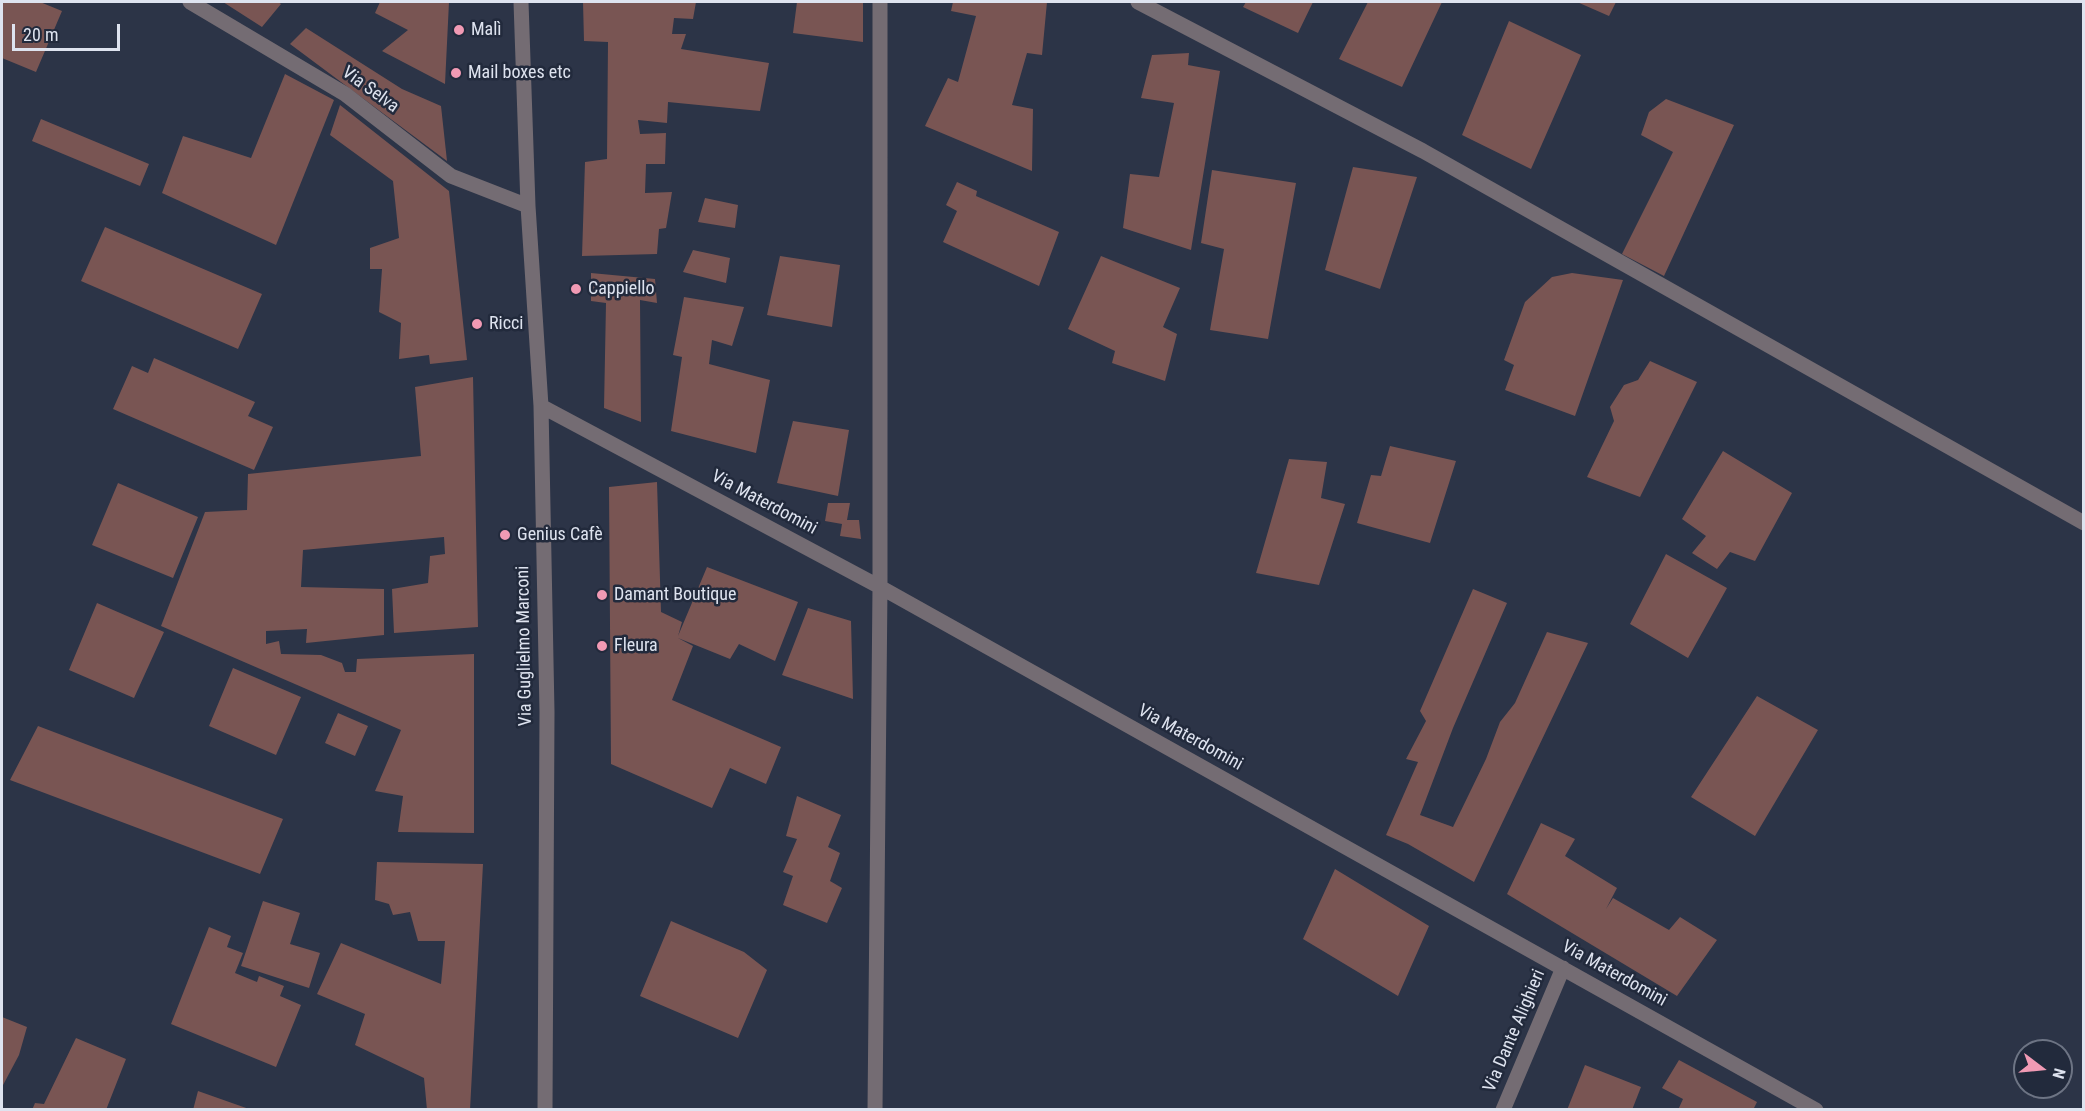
<!DOCTYPE html>
<meta charset="utf-8">
<style>
body{margin:0}
#map{position:relative;width:2085px;height:1111px;overflow:hidden;background:#2c3447;font-family:"Roboto Condensed",sans-serif}
canvas{display:block}
.frame{position:absolute;inset:0;border:3px solid #dee3ef;pointer-events:none}
.north{position:absolute;left:2013px;top:1039px;width:60px;height:60px;box-sizing:border-box;background:#222a3c;border:2px solid #6d7484;border-radius:50%;rotate:106deg;font-size:16px;font-weight:700;line-height:24px;text-align:center;color:#dee3ef}
.north::after{content:'';display:block;margin:auto;width:21px;height:27px;background:#f19ab4;clip-path:polygon(50% 0,100% 100%,50% 72%,0 100%)}
.scale{position:absolute;left:12px;top:24px;width:108px;height:27px;box-sizing:border-box;border:3px solid #dee3ef;border-top:0;padding-left:8px;font-size:18px;line-height:21px;white-space:nowrap;color:#dee3ef;-webkit-text-stroke:4px #222a3c;paint-order:stroke}
</style>
<div id="map">
<canvas width="2085" height="1111"></canvas>
<div class="frame"></div>
<div class="north">N</div>
<div class="scale">20 m</div>
</div>
<script>
const ctx = document.querySelector('canvas').getContext('2d');
ctx.lineJoin = 'round';
function fillPath(path, color) {
  ctx.fillStyle = color;
  ctx.fill(path, 'evenodd');
}
function strokePath(path, color, width, dash) {
  ctx.strokeStyle = color;
  ctx.lineWidth = width;
  ctx.lineCap = dash ? 'butt' : 'round';
  ctx.setLineDash(dash || []);
  ctx.stroke(path);
}
function write(font, color, halo, rows, align = 'center') {
  ctx.font = font + ' "Roboto Condensed",sans-serif';
  ctx.lineWidth = 5;
  ctx.setLineDash([]);
  ctx.textBaseline = 'middle';
  ctx.strokeStyle = halo;
  ctx.fillStyle = color;
  for (const [text, x, y, turn = 0] of rows) {
    ctx.save();
    ctx.translate(x, y);
    ctx.rotate((+turn || 0) * Math.PI / 180);
    ctx.textAlign = isNaN(turn) ? turn : align;
    if (halo) ctx.strokeText(text, 0, 0);
    ctx.fillText(text, 0, 0);
    ctx.restore();
  }
}
const building = new Path2D(`
 M2,2H40L62,11L36,72L2,58Z
 M223,2H278L281,4L262,27Z
 M380,2H449L445,84L382,51L408,30L375,13Z
 M583,2H696L693,19L674,18L672,34H686L681,49L769,63L760,111L668,102L667,123L638,120L640,134L666,133L665,164H646L645,193L672,192L666,228L659,229L657,254L582,256L585,162L607,159L608,42L584,41Z
 M797,2H863V42L793,33Z
 M953,2H1047L1042,55L1027,53L1012,105L1033,109L1032,171L925,126L948,78L958,82L976,16L951,11Z
 M1246,2H1313L1298,33L1243,7Z
 M1368,2H1442L1402,87L1339,59Z
 M1577,2H1616L1609,16Z
 M1509,21L1581,55L1531,169L1462,135Z
 M306,28L402,89L441,106L447,161L290,44Z
 M1189,53L1188,65L1220,71L1191,250L1123,228L1130,174L1159,177L1174,103L1141,98L1152,55Z
 M285,74L334,100L276,245L162,193L183,136L251,158Z
 M1666,99L1734,125L1664,276L1622,254L1673,152L1641,135L1649,112Z
 M340,105L449,191L467,360L430,364L429,355L399,359L401,323L379,312L382,269H370V248L399,238L393,181L330,135Z
 M41,119L149,164L140,186L32,141Z
 M1353,167L1417,177L1380,289L1325,270Z
 M1212,170L1296,183L1268,339L1210,330L1224,249L1201,243Z
 M957,182L977,191L976,196L1059,232L1039,286L943,242L957,211L946,205Z
 M705,198L738,205L735,228L698,222Z
 M105,227L262,294L238,349L81,281Z
 M693,250L730,258L726,283L683,272Z
 M780,256L840,265L832,327L767,315Z
 M1101,256L1180,288L1163,327L1177,334L1165,381L1112,363L1115,351L1068,329Z
 M591,273L655,279L657,303L640,300L641,422L604,408L606,303L591,301Z
 M1572,273L1623,280L1575,416L1505,390L1514,365L1504,360L1525,302L1552,277Z
 M684,297L744,307L732,346L712,340L709,364L770,380L756,453L671,431L682,357L673,355Z
 M154,358L255,402L248,416L273,427L254,470L113,409L132,366L148,373Z
 M1650,361L1697,382L1640,497L1587,477L1614,421L1610,407L1624,385L1638,380Z
 M473,377L478,627L394,633L392,589L428,583L430,556L445,554L444,537L303,550L301,587L384,589V635L306,643L307,629L266,631V644L279,641L281,654L321,655L342,663L345,672H356L357,659L474,654V833L398,832L403,796L375,791L401,730L161,626L205,512L247,510L248,474L421,456L415,387Z
 M793,421L849,430L838,496L777,483Z
 M1390,446L1456,461L1430,543L1357,523L1371,475L1381,476Z
 M1723,451L1792,493L1755,561L1730,552L1717,569L1692,553L1706,536L1682,519Z
 M1289,459L1327,462L1321,498L1345,504L1319,585L1256,573Z
 M657,482L661,612L682,622L678,636L707,567L798,602L775,661L739,644L730,659L678,638L693,646L672,700L781,747L766,784L730,768L712,808L611,764L609,487Z
 M118,483L198,517L173,578L92,545Z
 M828,503H850L847,520H859L861,539L840,536L842,524L825,521Z
 M1666,554L1727,588L1688,658L1630,624Z
 M1473,589L1507,603L1453,728L1420,815L1453,827L1486,759L1500,722L1515,703L1547,632L1588,643L1474,882L1408,844L1386,835L1418,762L1406,759L1426,721L1420,711Z
 M97,603L164,632L134,698L69,670Z
 M808,608L851,621L853,699L782,675Z
 M233,668L301,697L276,755L209,726Z
 M1757,696L1818,730L1755,836L1691,797Z
 M338,713L368,726L355,756L325,743Z
 M38,726L283,819L260,874L10,780Z
 M797,796L841,815L828,847L840,853L830,881L842,888L827,923L783,905L793,876L783,872L797,839L786,836Z
 M1541,823L1575,839L1565,856L1617,888L1606,909L1613,898L1669,930L1680,917L1717,940L1677,996L1507,894Z
 M377,862L483,864L470,1110H427L424,1078L355,1045L365,1014L317,994L341,943L441,984L445,941H418L410,912L393,915L389,904L375,900Z
 M1335,869L1429,926L1398,996L1303,939Z
 M263,901L300,913L290,944L320,953L309,988L241,966Z
 M671,921L744,952L767,970L738,1038L640,996Z
 M209,927L231,936L227,947L243,953L235,973L257,982L259,976L284,986L280,996L301,1005L276,1067L171,1024Z
 M2,1017L27,1027L19,1055L2,1087Z
 M76,1038L126,1059L106,1110H32L35,1103L44,1104Z
 M1679,1060L1757,1102L1753,1110H1678L1683,1099L1662,1088Z
 M1585,1065L1641,1087L1632,1110H1567Z
 M198,1091L249,1109V1110H193Z`);
const minor = new Path2D(`
 M190,2L345,94L451,176L528,206
 M521,2L528,206L541,406L547,712L545,1110
 M1138,2L1423,151L2084,523
 M541,406L880,587L1816,1110
 M875,1110L880,587V2
 M1503,1110L1563,968`);
const markers = [
 [459,30,6,"#f19ab4"],
 [456,73,6,"#f19ab4"],
 [576,289,6,"#f19ab4"],
 [477,324,6,"#f19ab4"],
 [505,535,6,"#f19ab4"],
 [602,595,6,"#f19ab4"],
 [602,646,6,"#f19ab4"]
];
const poiNames = [
 ["Malì",471,30],
 ["Mail boxes etc",468,73],
 ["Cappiello",588,289],
 ["Ricci",489,324],
 ["Genius Cafè",517,535],
 ["Damant Boutique",614,595],
 ["Fleura",614,646]
];
const streetNames = [
 ["Via Selva",370,90,36],
 ["Via Materdomini",764,503,28],
 ["Via Guglielmo Marconi",525,646,-91],
 ["Via Materdomini",1190,738,29],
 ["Via Materdomini",1614,974,29],
 ["Via Dante Alighieri",1515,1031,-67]
];
fillPath(building, '#795553');
strokePath(minor, '#746c73', 15);
for (const [x, y, r, color] of markers) {
  const dot = new Path2D();
  dot.arc(x, y, r, 0, 2 * Math.PI);
  ctx.fillStyle = color;
  ctx.fill(dot);
  strokePath(dot, '#222a3c', 2);
}
write('18px', '#dee3ef', '#222a3c', poiNames, 'left');
write('18px', '#dee3ef', '#222a3c', streetNames);
</script>
